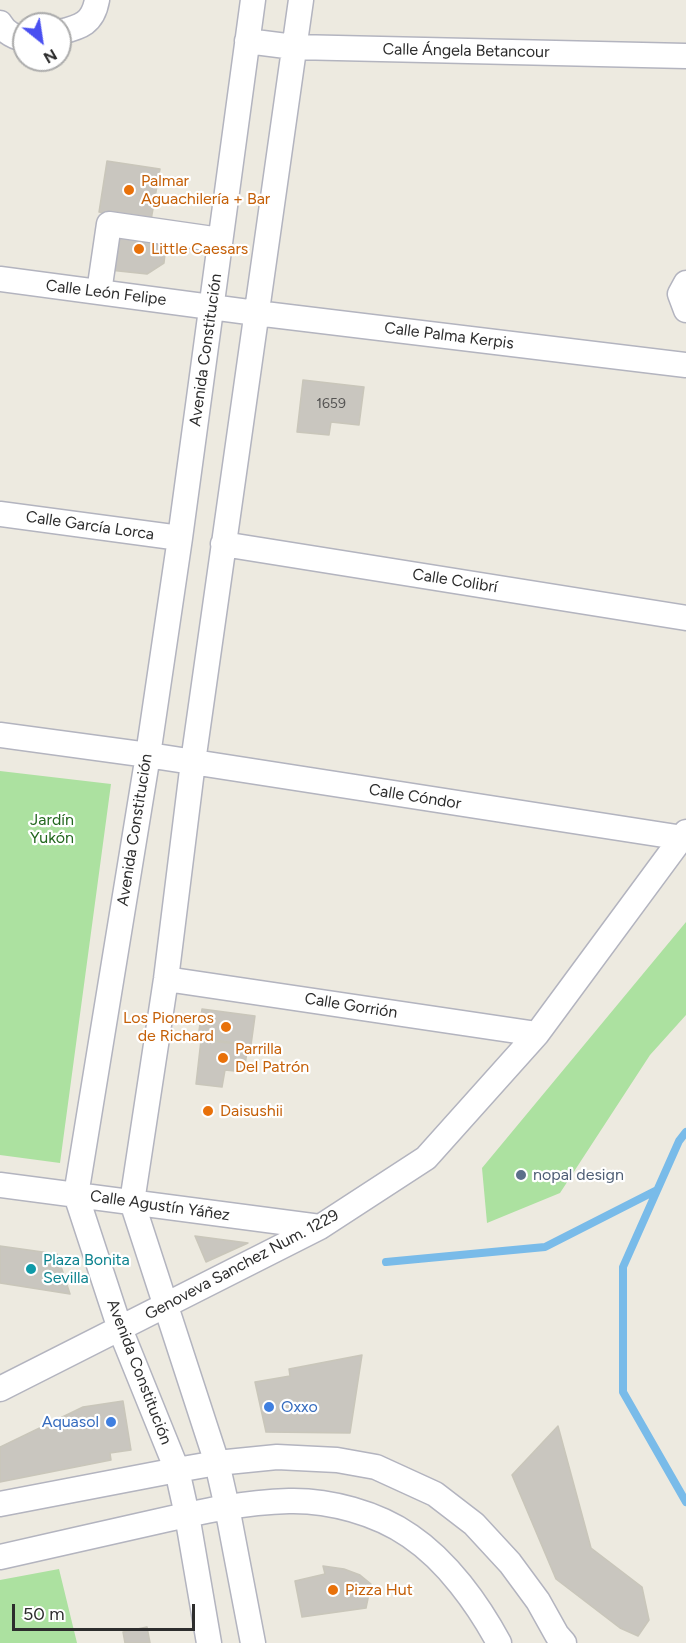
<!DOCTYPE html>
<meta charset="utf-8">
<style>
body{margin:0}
#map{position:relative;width:686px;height:1643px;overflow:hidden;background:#edeae0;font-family:Figtree,sans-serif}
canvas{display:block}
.north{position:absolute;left:12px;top:12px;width:60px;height:60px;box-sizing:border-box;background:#fff;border:2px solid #ababab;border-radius:50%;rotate:150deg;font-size:16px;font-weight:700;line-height:24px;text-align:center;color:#2d2d2d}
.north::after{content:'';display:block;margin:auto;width:21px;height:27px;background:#494ff1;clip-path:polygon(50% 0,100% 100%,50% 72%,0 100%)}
.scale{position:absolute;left:12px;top:1604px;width:183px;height:27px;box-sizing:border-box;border:3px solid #2d2d2d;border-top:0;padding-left:8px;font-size:18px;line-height:21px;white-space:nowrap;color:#2d2d2d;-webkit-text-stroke:4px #fff;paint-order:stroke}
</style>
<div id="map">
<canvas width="686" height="1643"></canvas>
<div class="north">N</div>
<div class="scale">50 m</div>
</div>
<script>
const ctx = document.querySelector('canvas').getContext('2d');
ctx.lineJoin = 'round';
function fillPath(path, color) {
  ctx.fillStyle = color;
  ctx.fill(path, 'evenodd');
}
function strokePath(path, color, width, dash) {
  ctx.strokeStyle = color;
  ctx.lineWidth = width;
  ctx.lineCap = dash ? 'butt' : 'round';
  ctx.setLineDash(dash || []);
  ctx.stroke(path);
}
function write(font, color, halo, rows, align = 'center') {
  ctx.font = font + ' Figtree,sans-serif';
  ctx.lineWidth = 4.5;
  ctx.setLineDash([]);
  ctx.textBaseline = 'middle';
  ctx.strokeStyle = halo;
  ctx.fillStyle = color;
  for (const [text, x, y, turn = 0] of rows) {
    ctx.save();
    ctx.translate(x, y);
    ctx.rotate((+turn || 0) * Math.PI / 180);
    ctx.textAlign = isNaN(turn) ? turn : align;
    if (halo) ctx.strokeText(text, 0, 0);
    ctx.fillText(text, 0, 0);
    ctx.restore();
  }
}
const green = new Path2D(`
 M0,771L111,784L60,1163L0,1155Z
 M686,922V1015L650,1055L560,1193L487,1223L482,1168Z
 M59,1569L77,1643H0V1580Z`);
const stream = new Path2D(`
 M686,1132L679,1141L623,1267V1392L686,1502
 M386,1262L545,1247L657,1190`);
const building = new Path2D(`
 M107,161L160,169L151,220L99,212Z
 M114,229L167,235L164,263L147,274L109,270Z
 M303,380L364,387L359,425L331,422L329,435L297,432Z
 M202,1009L255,1016L251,1045L198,1038Z
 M201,1040L248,1045L244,1072L225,1070L222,1087L196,1084Z
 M195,1236L248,1243L206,1262Z
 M0,1246L57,1254L70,1294L0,1283Z
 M362,1355L350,1433L266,1432L255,1382L290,1376L289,1369Z
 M123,1401L131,1450L110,1453L111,1460L0,1482V1447L83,1407Z
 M558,1426L591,1548L642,1587L649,1620L638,1636L620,1628L556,1579L512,1475Z
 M323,1566L344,1569L360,1575L371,1584L366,1608L302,1617L295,1581L325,1574Z
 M147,1627L150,1643H125L123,1632Z`);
const minor = new Path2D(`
 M0,23C5,32 14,37 24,39
 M60,32C81,27 93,23 97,0
 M247,41L294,47L686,56
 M0,279L256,313L686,365
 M686,283L680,294L686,310
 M99,292L109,224L220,240
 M0,514L180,538
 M223,544L686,618
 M0,735L148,755L683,838
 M166,979L537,1034
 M0,1185L320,1227
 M0,1389L320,1227L426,1158L537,1034L686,832
 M0,1504L177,1470L217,1463L277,1457L337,1460L376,1467L435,1494L474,1524L510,1563L538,1601L557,1635L564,1643
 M0,1557C52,1545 103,1534 155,1522C199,1512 244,1502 289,1501C329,1500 377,1513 410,1536C447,1561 478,1604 499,1643
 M209,1643L187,1515L177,1470L120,1329L76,1195L148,755L180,538L253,0
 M253,1643L227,1507L217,1463L132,1202L166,979L193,762L301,0`);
const markers = [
 [129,190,6,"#e8710a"],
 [139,249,6,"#e8710a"],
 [226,1027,6,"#e8710a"],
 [223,1058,6,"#e8710a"],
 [208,1111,6,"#e8710a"],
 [521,1175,6,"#5c6f8a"],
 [31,1269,6,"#0f9aa8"],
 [269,1407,6,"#3f7fe0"],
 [111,1422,6,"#3f7fe0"],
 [333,1590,6,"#e8710a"]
];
const numberNames = [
 ["1659",331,404]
];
const streetNames = [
 ["Calle Ángela Betancour",466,51,1],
 ["Calle León Felipe",106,293,7],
 ["Calle Palma Kerpis",449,336,7],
 ["Avenida Constitución",206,350,-82],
 ["Calle García Lorca",90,526,8],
 ["Calle Colibrí",455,581,9],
 ["Calle Cóndor",415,797,9],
 ["Avenida Constitución",135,830,-81],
 ["Calle Gorrión",351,1006,9],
 ["Calle Agustín Yáñez",160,1206,8],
 ["Genoveva Sanchez Num. 1229",242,1265,-28],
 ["Avenida Constitución",139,1372,69]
];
const foodNames = [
 ["Palmar",141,181],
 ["Aguachilería + Bar",141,199],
 ["Little Caesars",151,249],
 ["Los Pioneros",214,1018,"right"],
 ["de Richard",214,1036,"right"],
 ["Parrilla",235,1049],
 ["Del Patrón",235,1067],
 ["Daisushii",220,1111],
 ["Pizza Hut",345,1590]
];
const parkNames = [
 ["Jardín",52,820],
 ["Yukón",52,838]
];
const serviceNames = [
 ["nopal design",533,1175]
];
const cultureNames = [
 ["Plaza Bonita",43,1260],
 ["Sevilla",43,1278]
];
const shopNames = [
 ["Oxxo",281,1407],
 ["Aquasol",99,1422,"right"]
];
fillPath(green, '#ace1a0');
strokePath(stream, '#79bbe9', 8);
fillPath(building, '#c9c6bf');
strokePath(building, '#c9c6ba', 1.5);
strokePath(minor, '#b3b4bf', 27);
strokePath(minor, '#fff', 24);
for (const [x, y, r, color] of markers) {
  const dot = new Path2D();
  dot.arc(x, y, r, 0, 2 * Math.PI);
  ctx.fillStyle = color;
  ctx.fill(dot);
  strokePath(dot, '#fff', 2);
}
write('14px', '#545352', null, numberNames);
write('16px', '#2d2d2d', '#fff', streetNames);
write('16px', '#c56008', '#fff', foodNames, 'left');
write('16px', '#23681f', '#fff', parkNames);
write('16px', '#4e5e75', '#fff', serviceNames, 'left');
write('16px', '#0d838f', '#fff', cultureNames, 'left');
write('16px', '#366cbe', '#fff', shopNames, 'left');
</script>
